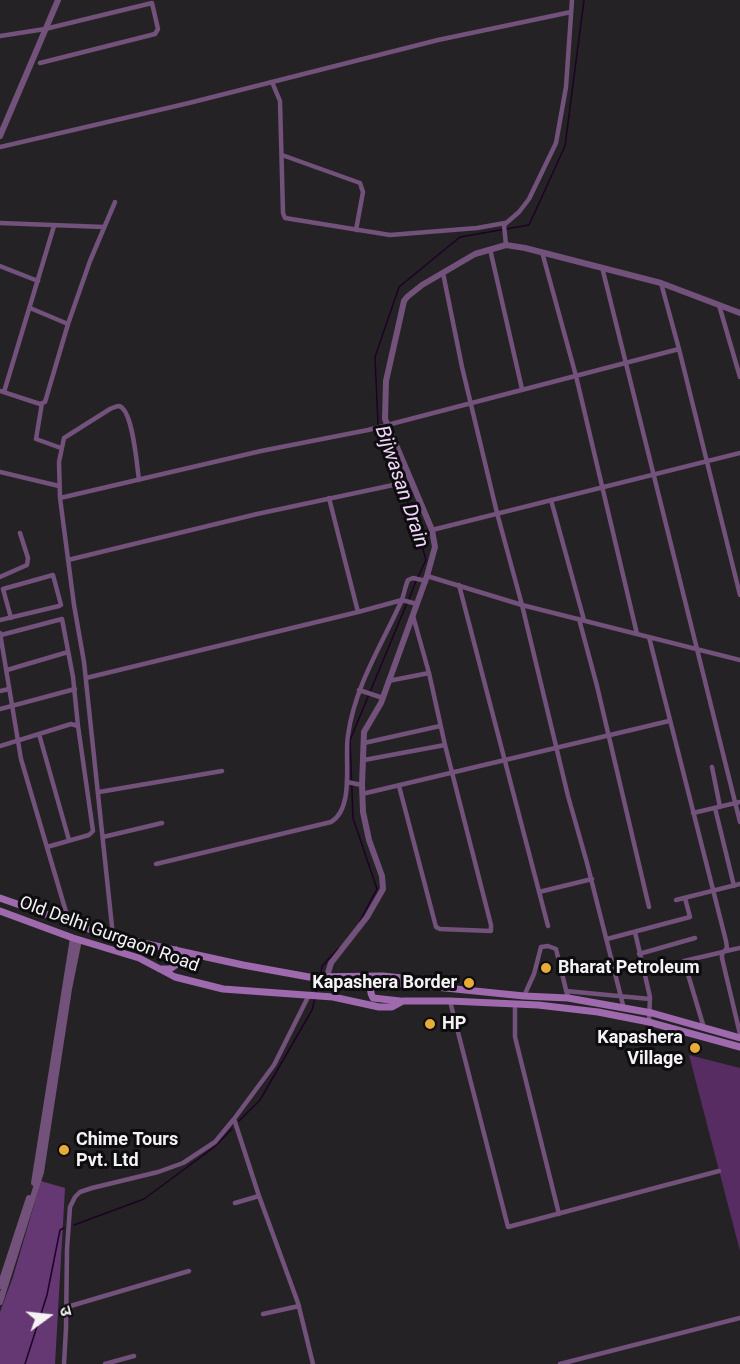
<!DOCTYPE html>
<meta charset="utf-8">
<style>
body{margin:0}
#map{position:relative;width:740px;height:1364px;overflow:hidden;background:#252226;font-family:Roboto,"Noto Sans Devanagari",sans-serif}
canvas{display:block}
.north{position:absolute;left:18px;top:1286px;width:60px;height:60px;-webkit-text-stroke:4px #0d0c0e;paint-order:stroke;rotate:75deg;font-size:16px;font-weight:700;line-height:24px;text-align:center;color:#f4f2f4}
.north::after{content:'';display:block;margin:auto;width:21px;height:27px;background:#f4f2f4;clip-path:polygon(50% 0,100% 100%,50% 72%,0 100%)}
</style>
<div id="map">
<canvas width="740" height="1364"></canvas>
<div class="north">उ</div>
</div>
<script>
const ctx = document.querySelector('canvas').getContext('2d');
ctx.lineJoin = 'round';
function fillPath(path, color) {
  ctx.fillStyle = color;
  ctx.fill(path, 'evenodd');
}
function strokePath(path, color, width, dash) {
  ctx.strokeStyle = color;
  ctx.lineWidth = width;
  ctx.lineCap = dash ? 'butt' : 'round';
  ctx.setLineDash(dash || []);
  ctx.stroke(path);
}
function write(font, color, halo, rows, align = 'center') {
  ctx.font = font + ' Roboto,sans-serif';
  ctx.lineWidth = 6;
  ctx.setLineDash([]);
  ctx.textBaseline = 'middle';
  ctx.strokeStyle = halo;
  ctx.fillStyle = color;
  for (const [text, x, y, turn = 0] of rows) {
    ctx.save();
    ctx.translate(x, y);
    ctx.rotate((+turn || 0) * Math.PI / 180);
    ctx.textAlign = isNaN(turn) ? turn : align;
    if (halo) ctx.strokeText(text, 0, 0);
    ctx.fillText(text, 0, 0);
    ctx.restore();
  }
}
const green = new Path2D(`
 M689,1055L740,1068V1251Z`);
const forest = new Path2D(`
 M41,1181L65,1188L55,1364H0V1312L13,1277Z`);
const stream = new Path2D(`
 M378,425L375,357L399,287L460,237L529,225L565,146L584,0
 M380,429L400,481
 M401,485L414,517L426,560L418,577
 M409,599L416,581
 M360,921L377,889L353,818L350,740L407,603
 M321,973L322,966L339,948
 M316,993L319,980
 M239,1121L260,1100L312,1010L315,998
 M74,1225L144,1199L213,1148L232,1129
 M25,1364L47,1295L60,1230L64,1228`);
const minor = new Path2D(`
 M0,36L45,29L152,3
 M40,63L155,34L158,29L152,3
 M272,82L280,101L283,213L285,218L390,235L477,228L505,223
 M0,147L189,103L438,40L571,12
 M282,155L360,183L363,192L356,230
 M0,223L104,227
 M506,245L504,225L519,212L529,199L556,143L566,87L572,0
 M490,249L522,389
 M542,252L576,376L637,634
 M0,266L38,281
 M602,267L740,822
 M443,273L462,367L497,513L522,605L568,796L587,863L624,1009
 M661,283L679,349L740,595
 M719,305L740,377
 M30,308L68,324
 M0,391L40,404L45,402L68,324L90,261L115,202
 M4,392L54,226
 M42,403L36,439L61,448
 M0,472L59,486
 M60,498L261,451L368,430L679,349
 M329,498L358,612
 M551,500L584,620
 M432,530L740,453
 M68,560L257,514L412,481
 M427,576L522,605L740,660
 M0,577L27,565L28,558L20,533
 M459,585L548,926
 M579,619L597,686L649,907
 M0,620L59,606L61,605L53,575L3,589L11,618
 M0,633L21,759L69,922
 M1,635L62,619L73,677L78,726
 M649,637L726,941L727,948L722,954V958L740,1034
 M7,670L68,652
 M86,678L358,612L402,600L417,604
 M388,681L429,673
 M359,690L383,698
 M0,691L9,689
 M0,709L75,689
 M39,734L69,840
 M364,743L440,726
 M0,746L71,724L78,726L93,831L89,835L47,847
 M364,760L445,745
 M712,767L720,807
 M347,782L362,785
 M399,786L436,927L440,929L491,931V925L445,745L429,673L413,616
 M99,792L222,771
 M362,794L669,721
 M715,808L734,886
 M693,813L740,802
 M103,837L162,823
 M156,864L331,822C355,808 344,759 348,735C355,686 381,646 401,602C404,595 405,587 408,580L413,578L426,581
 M539,892L592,879
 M676,900L740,884
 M635,932L650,997L649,1022
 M113,936L84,662L74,605L60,498L59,462L64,438L110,409C113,408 116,406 119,406C133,409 137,467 139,480
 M607,939L690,917L685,898
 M726,951L740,948
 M639,954L695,938
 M566,991L650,999
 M309,995L274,1065L234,1119L259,1196L298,1303L313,1364
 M524,996L534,974L541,947L548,946L556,949L568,998
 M450,1001L508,1227L719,1171
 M515,1004V1037L559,1214
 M704,1028L684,961L723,952
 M235,1203L259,1196
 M67,1307L189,1271
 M263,1314L299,1306
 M64,1364L66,1329L67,1249L70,1207L75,1197L80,1192L92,1188L158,1172L183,1163L215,1142L234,1119
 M105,1364L134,1356
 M560,1364L740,1318`);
const tertiary = new Path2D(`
 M0,136L58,0
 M327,976L331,963L367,917L383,889L382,876L369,840L363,812L362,785L364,732L381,703L427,576L435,547L432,530L385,419L386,381L404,301L407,297L422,285L475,254L506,245L525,248L661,283L740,313
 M34,1183L73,938
 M0,1286L29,1198
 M0,1302L41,1172L69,989L79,940`);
const secondary = new Path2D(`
 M0,898L106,935L243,965L309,977L383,976L411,979L426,986L524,996L568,998L652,1013L740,1038
 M0,911L73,938L139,958L175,977L223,989L333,997L379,1007H392L403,1001H450L538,1005L598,1012L649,1022L740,1047
 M160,969H170L180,962V956L176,950
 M400,1001L373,998C368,990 372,984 380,982L421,986`);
const markers = [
 [546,968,6,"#e8ab37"],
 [469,983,6,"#e8ab37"],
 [430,1024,6,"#e8ab37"],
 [695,1048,6,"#e8ab37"],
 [64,1150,6,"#e8ab37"]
];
const streetNames = [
 ["Old Delhi Gurgaon Road",109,935,20]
];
const poiNames = [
 ["Bharat Petroleum",558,968],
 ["Kapashera Border",457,983,"right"],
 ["HP",442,1024],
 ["Kapashera",683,1038,"right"],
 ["Village",683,1059,"right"],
 ["Chime Tours",76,1140],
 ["Pvt. Ltd",76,1161]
];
const waterNames = [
 ["Bijwasan Drain",401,487,71]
];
fillPath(green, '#572c63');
fillPath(forest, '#663873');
strokePath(stream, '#1e0026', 1.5);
strokePath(minor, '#72517b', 4.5);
strokePath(tertiary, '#72517b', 6);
strokePath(secondary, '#9e6aad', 7);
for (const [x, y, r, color] of markers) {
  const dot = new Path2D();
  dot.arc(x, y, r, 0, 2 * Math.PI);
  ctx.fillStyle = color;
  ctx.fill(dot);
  strokePath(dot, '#0d0c0e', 2);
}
write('18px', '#f4f2f4', '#0d0c0e', streetNames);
write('bold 18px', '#f4f2f4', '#0d0c0e', poiNames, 'left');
write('italic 20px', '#f1d6f9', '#0d0c0e', waterNames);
</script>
